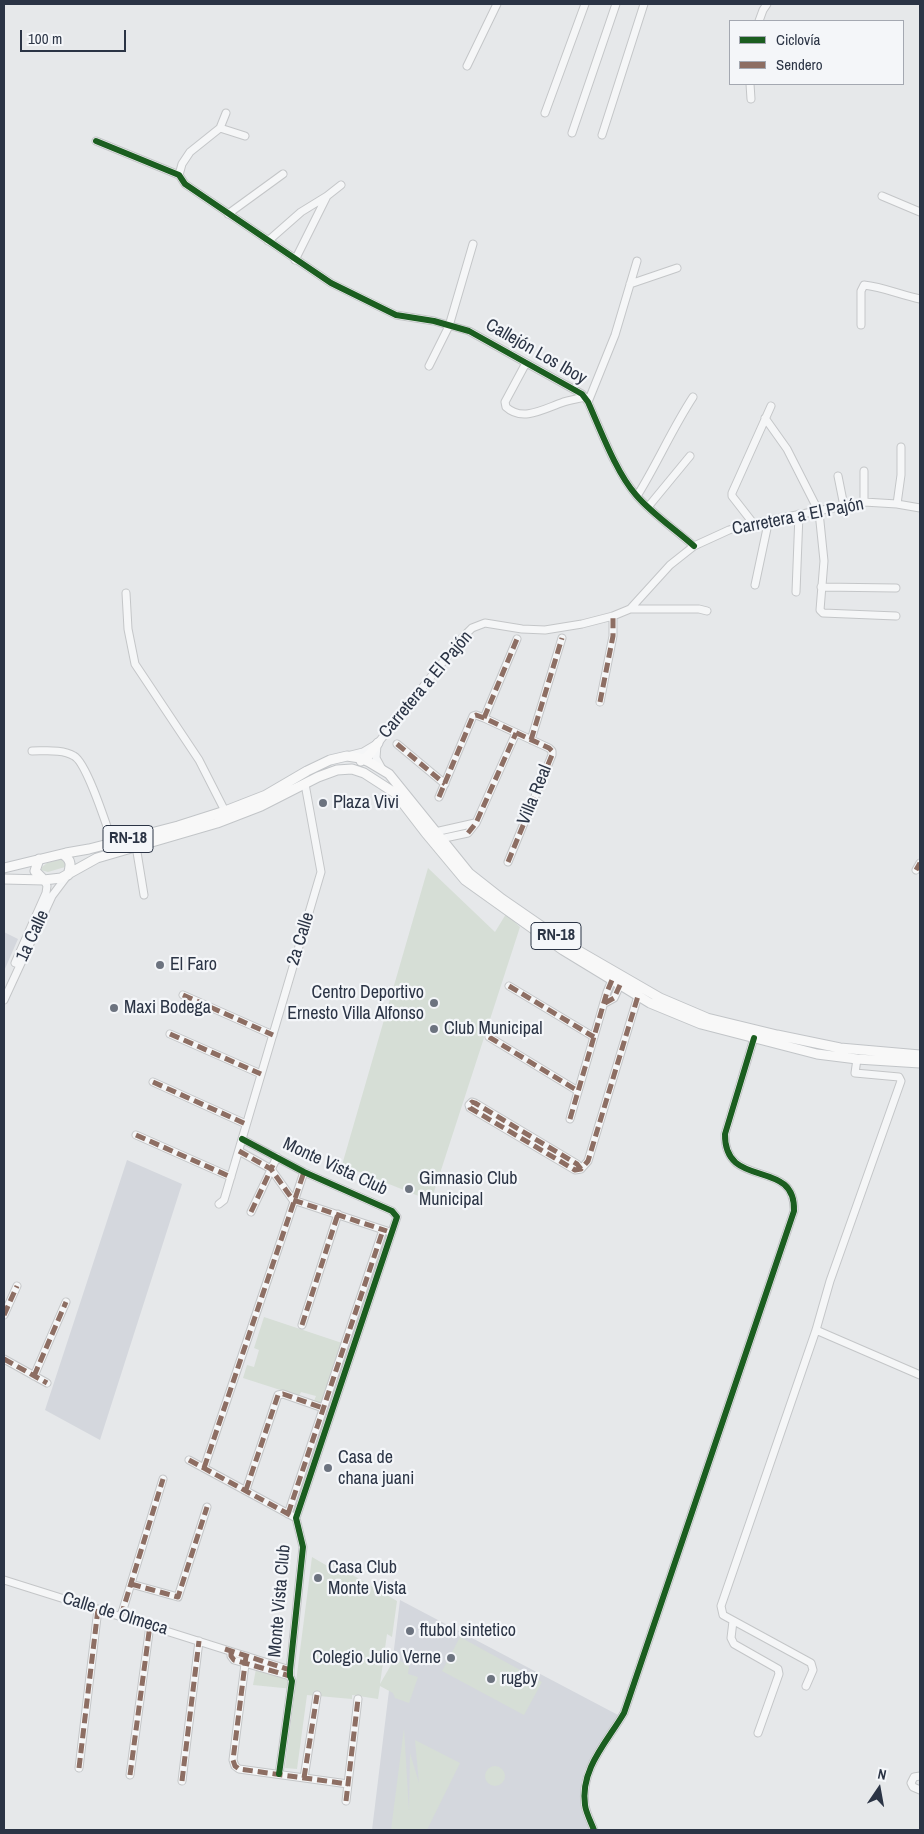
<!DOCTYPE html>
<meta charset="utf-8">
<style>
body{margin:0}
#map{position:relative;width:924px;height:1834px;overflow:hidden;background:#e6e8ea;font-family:"Archivo Narrow",sans-serif}
canvas{display:block}
.frame{position:absolute;inset:0;border:5px solid #2b3445;pointer-events:none}
.legend{position:absolute;left:729px;top:20px;width:175px;height:65px;box-sizing:border-box;background:#f4f6f9;border:1px solid #a4a8b1;margin:0;padding:6px 9px;list-style:none;font-size:15px;color:#2b3445}
.legend li{display:flex;align-items:center;gap:10px;height:25px}
.legend b{width:25px;border:1px solid #a4a8b1}
.north{position:absolute;left:854px;top:1764px;width:50px;height:50px;-webkit-text-stroke:4px #f4f6f9;paint-order:stroke;rotate:12deg;font-size:14px;font-weight:700;line-height:20px;text-align:center;color:#2b3445}
.north::after{content:'';display:block;margin:auto;width:18px;height:22px;background:#2b3445;clip-path:polygon(50% 0,100% 100%,50% 72%,0 100%)}
.scale{position:absolute;left:20px;top:30px;width:106px;height:22px;box-sizing:border-box;border:2px solid #2b3445;border-top:0;padding-left:6px;font-size:15px;line-height:18px;white-space:nowrap;color:#2b3445;-webkit-text-stroke:4px #f4f6f9;paint-order:stroke}
</style>
<div id="map">
<canvas width="924" height="1834"></canvas>
<div class="frame"></div>
<ul class="legend">
<li><b style="height:6px;background:#1b5e20"></b>Ciclovía</li>
<li><b style="height:6px;background:#8d6e63"></b>Sendero</li>
</ul>
<div class="north">N</div>
<div class="scale">100 m</div>
</div>
<script>
const ctx = document.querySelector('canvas').getContext('2d');
ctx.lineJoin = 'round';
function fillPath(path, color) {
  ctx.fillStyle = color;
  ctx.fill(path, 'evenodd');
}
function strokePath(path, color, width, dash) {
  ctx.strokeStyle = color;
  ctx.lineWidth = width;
  ctx.lineCap = dash ? 'butt' : 'round';
  ctx.setLineDash(dash || []);
  ctx.stroke(path);
}
function write(font, color, halo, rows, align = 'center') {
  ctx.font = font + ' "Archivo Narrow",sans-serif';
  ctx.lineWidth = 4.5;
  ctx.setLineDash([]);
  ctx.textBaseline = 'middle';
  ctx.strokeStyle = halo;
  ctx.fillStyle = color;
  for (const [text, x, y, turn = 0] of rows) {
    ctx.save();
    ctx.translate(x, y);
    ctx.rotate((+turn || 0) * Math.PI / 180);
    ctx.textAlign = isNaN(turn) ? turn : align;
    if (halo) ctx.strokeText(text, 0, 0);
    ctx.fillText(text, 0, 0);
    ctx.restore();
  }
}
const built = new Path2D(`
 M4,932L18,939L4,971Z
 M127,1160L182,1184L100,1440L45,1410Z
 M400,1600L618,1715L584,1771L581,1786V1803L592,1830H372Z`);
const green = new Path2D(`
 M61,859L67,864L65,867L48,872L41,870L42,867L47,863Z
 M428,868L495,932L506,914L520,927L431,1201L342,1165Z
 M264,1317L345,1344L325,1404L314,1401L316,1396L301,1392L299,1396L243,1378L247,1365L254,1367L259,1350L254,1348Z
 M312,1557L336,1571L332,1563L397,1601L392,1637L387,1634L380,1684L395,1658L409,1666L408,1674L418,1677L409,1703L395,1698L393,1693L380,1686L378,1699L352,1695V1699L307,1695L297,1769L285,1768Z
 M460,1637L542,1682L524,1715L442,1671Z
 M256,1669L294,1681L293,1689L253,1685Z
 M404,1728L409,1811L410,1753L419,1783L415,1740L460,1763L427,1830H391Z
 M485 1776a10 10 0 1 1 20 0a10 10 0 1 1-20 0Z`);
const minor = new Path2D(`
 M759,21L763,10L767,4
 M467,66L497,4
 M750,84L751,99
 M545,113L585,4
 M220,128L245,136
 M572,133L616,4
 M602,135L644,4
 M96,141L179,175L185,184L331,283L396,315L434,321L469,331L582,394L588,402C601,431 616,472 636,495C651,513 676,530 694,546
 M179,175L182,164L190,152L220,128L226,113
 M882,196L920,212
 M228,214L283,174
 M268,241L301,212L327,196
 M295,260L327,196L341,185
 M630,284L677,268
 M861,325V291L864,285C883,287 901,295 920,299
 M526,363L505,402L506,407C522,422 544,409 561,403C569,400 577,399 585,397
 M429,366L449,326L473,244
 M588,402L615,335L637,261
 M765,418L787,449L819,512L824,561L820,610L823,613L896,616
 M864,471V502
 M838,476L844,506
 M637,496C657,464 672,429 693,397
 M897,504L901,475V447
 M648,507L690,456
 M753,523L732,496V493L771,406
 M755,585L769,519
 M821,587L896,588
 M796,592L799,514
 M126,593L128,629L135,664L199,760L225,811
 M630,609H699L707,611
 M600,702L613,636V616
 M484,718L517,639
 M531,740L562,638
 M397,744L445,784
 M377,745L376,758L382,769
 M32,751C46,751 63,749 74,756C87,763 107,827 113,844
 M351,755L363,752L378,743L462,638L472,628L485,623L522,629L545,630L582,624L613,616L630,609L670,565L694,546L729,530L745,525L864,502L897,504L920,508
 M439,797L473,716L476,715L484,718L549,748L552,751V755L508,862
 M435,832L475,823
 M440,839L468,833L476,823L516,733
 M136,846L144,895
 M916,870L920,863
 M15,963L46,893L47,886L44,880
 M509,986L594,1037
 M183,995L273,1035
 M4,1000L52,896L67,876
 M605,1003L614,998L620,985
 M170,1034L261,1074
 M489,1037L578,1091
 M153,1082L246,1124
 M570,1119L607,992L612,980
 M136,1135L231,1177
 M242,1139L304,1172L392,1211L397,1217L296,1518L303,1547L290,1670V1676L292,1681L279,1774
 M239,1151L271,1169L293,1200L387,1231
 M581,1169L577,1164L475,1103L472,1102L469,1105L470,1108L575,1170L581,1169L588,1161L638,996
 M219,1204L224,1200L321,872L305,784
 M251,1212L277,1157
 M4,1315L17,1286
 M302,1325L338,1214
 M816,1330L920,1375
 M4,1359L47,1383
 M34,1376L66,1302
 M189,1460L296,1518
 M204,1468L304,1172
 M246,1490L278,1395L283,1394L323,1408
 M288,1514L383,1230
 M4,1580L290,1670
 M131,1584L178,1597L207,1507
 M121,1616L163,1479
 M733,1621L731,1638L734,1644L778,1669L779,1674L758,1733
 M231,1652V1656L234,1660L290,1676
 M246,1656L233,1760L235,1766L239,1769L348,1784
 M806,1686L813,1670L811,1663L723,1615L721,1606L816,1330L830,1281L901,1081L899,1077L855,1073L857,1059
 M79,1768L98,1609
 M130,1775L150,1625
 M920,1776L914,1777L911,1783L913,1787L920,1790
 M304,1778L317,1695
 M182,1781L199,1641
 M346,1801L358,1699
 M594,1830C591,1822 586,1813 585,1805C580,1769 607,1742 624,1713L794,1211C796,1157 724,1191 725,1134L754,1038`);
const major = new Path2D(`
 M361,761L369,755L378,743
 M62,854C72,859 71,866 68,875
 M39,859L35,871L44,880
 M4,868L66,853L89,849L178,826L225,811L266,795L307,771L330,760L347,756L360,758L369,762L389,774L469,873L502,899L570,946L660,998L707,1018L777,1035L840,1048L920,1055
 M4,879L44,880L61,878L97,858L217,823L261,806L318,777L337,770L352,769L364,773L395,793L425,832L465,880L563,950L650,1003L701,1024L817,1054L857,1059L920,1063`);
const quiet = new Path2D(`
 M600,702L613,636V616
 M484,718L517,639
 M531,740L562,638
 M397,744L445,784
 M439,797L473,716L476,715L484,718L549,748L552,751V755L508,862
 M468,833L476,823L516,733
 M916,870L920,863
 M509,986L594,1037
 M183,995L273,1035
 M605,1003L614,998L620,985
 M170,1034L261,1074
 M489,1037L578,1091
 M153,1082L246,1124
 M570,1119L607,992L612,980
 M136,1135L231,1177
 M239,1151L271,1169L293,1200L387,1231
 M581,1169L577,1164L475,1103L472,1102L469,1105L470,1108L575,1170L581,1169L588,1161L638,996
 M251,1212L273,1165
 M4,1315L17,1286
 M302,1325L338,1214
 M4,1359L47,1383
 M34,1376L66,1302
 M189,1460L292,1516
 M204,1468L304,1172
 M246,1490L278,1395L283,1394L323,1408
 M288,1514L383,1230
 M131,1584L178,1597L207,1507
 M121,1616L163,1479
 M225,1649L290,1670
 M231,1652V1656L234,1660L290,1676
 M246,1656L233,1760L235,1766L239,1769L348,1784
 M79,1768L98,1609
 M130,1775L150,1625
 M304,1778L317,1695
 M182,1781L199,1641
 M346,1801L358,1699`);
const cycleway = new Path2D(`
 M96,141L179,175L185,184L331,283L396,315L434,321L469,331L582,394L588,402C601,431 616,472 636,495C651,513 676,530 694,546
 M242,1139L304,1172L392,1211L397,1217L296,1518L303,1547L290,1670V1676L292,1681L279,1774
 M594,1830C591,1822 586,1813 585,1805C580,1769 607,1742 624,1713L794,1211C796,1157 724,1191 725,1134L754,1038`);
const markers = [
 [323,803,5,"#6c737f"],
 [160,965,5,"#6c737f"],
 [434,1003,5,"#6c737f"],
 [114,1008,5,"#6c737f"],
 [434,1029,5,"#6c737f"],
 [409,1189,5,"#6c737f"],
 [328,1468,5,"#6c737f"],
 [318,1578,5,"#6c737f"],
 [410,1631,5,"#6c737f"],
 [451,1658,5,"#6c737f"],
 [491,1679,5,"#6c737f"]
];
const shields = [
 [128,839,50],
 [556,936,50]
];
const shieldNames = [
 ["RN-18",128,839],
 ["RN-18",556,936]
];
const streetNames = [
 ["Callejón Los Iboy",536,352,30],
 ["Carretera a El Pajón",798,517,-11],
 ["Carretera a El Pajón",426,685,-50],
 ["Villa Real",535,795,-68],
 ["1a Calle",33,936,-65],
 ["2a Calle",301,939,-73],
 ["Monte Vista Club",335,1167,25],
 ["Monte Vista Club",280,1601,-85],
 ["Calle de Olmeca",115,1614,17]
];
const poiNames = [
 ["Plaza Vivi",333,803],
 ["El Faro",170,965],
 ["Centro Deportivo",424,993,"right"],
 ["Ernesto Villa Alfonso",424,1014,"right"],
 ["Maxi Bodega",124,1008],
 ["Club Municipal",444,1029],
 ["Gimnasio Club",419,1179],
 ["Municipal",419,1200],
 ["Casa de",338,1458],
 ["chana juani",338,1479],
 ["Casa Club",328,1568],
 ["Monte Vista",328,1589],
 ["ftubol sintetico",420,1631],
 ["Colegio Julio Verne",441,1658,"right"],
 ["rugby",501,1679]
];
fillPath(built, '#d4d7dd');
fillPath(green, '#d6ded6');
strokePath(minor, '#c4c6c8', 9);
strokePath(major, '#c2c5c8', 11);
strokePath(minor, '#f5f6f7', 7);
strokePath(major, '#f8f8f8', 9);
strokePath(quiet, '#8d6e63', 5, [10, 5]);
strokePath(cycleway, '#1b5e20', 6);
for (const [x, y, r, color] of markers) {
  const dot = new Path2D();
  dot.arc(x, y, r, 0, 2 * Math.PI);
  ctx.fillStyle = color;
  ctx.fill(dot);
  strokePath(dot, '#f4f6f9', 2);
}
for (const [x, y, w] of shields) {
  const box = new Path2D();
  box.roundRect(x - w / 2, y - 13.5, w, 27, 4);
  ctx.fillStyle = '#f4f6f9';
  ctx.fill(box);
  strokePath(box, '#2b3445', 1);
}
write('bold 16px', '#2b3445', null, shieldNames);
write('18px', '#2b3445', '#f4f6f9', streetNames);
write('18px', '#2b3445', '#f4f6f9', poiNames, 'left');
</script>
